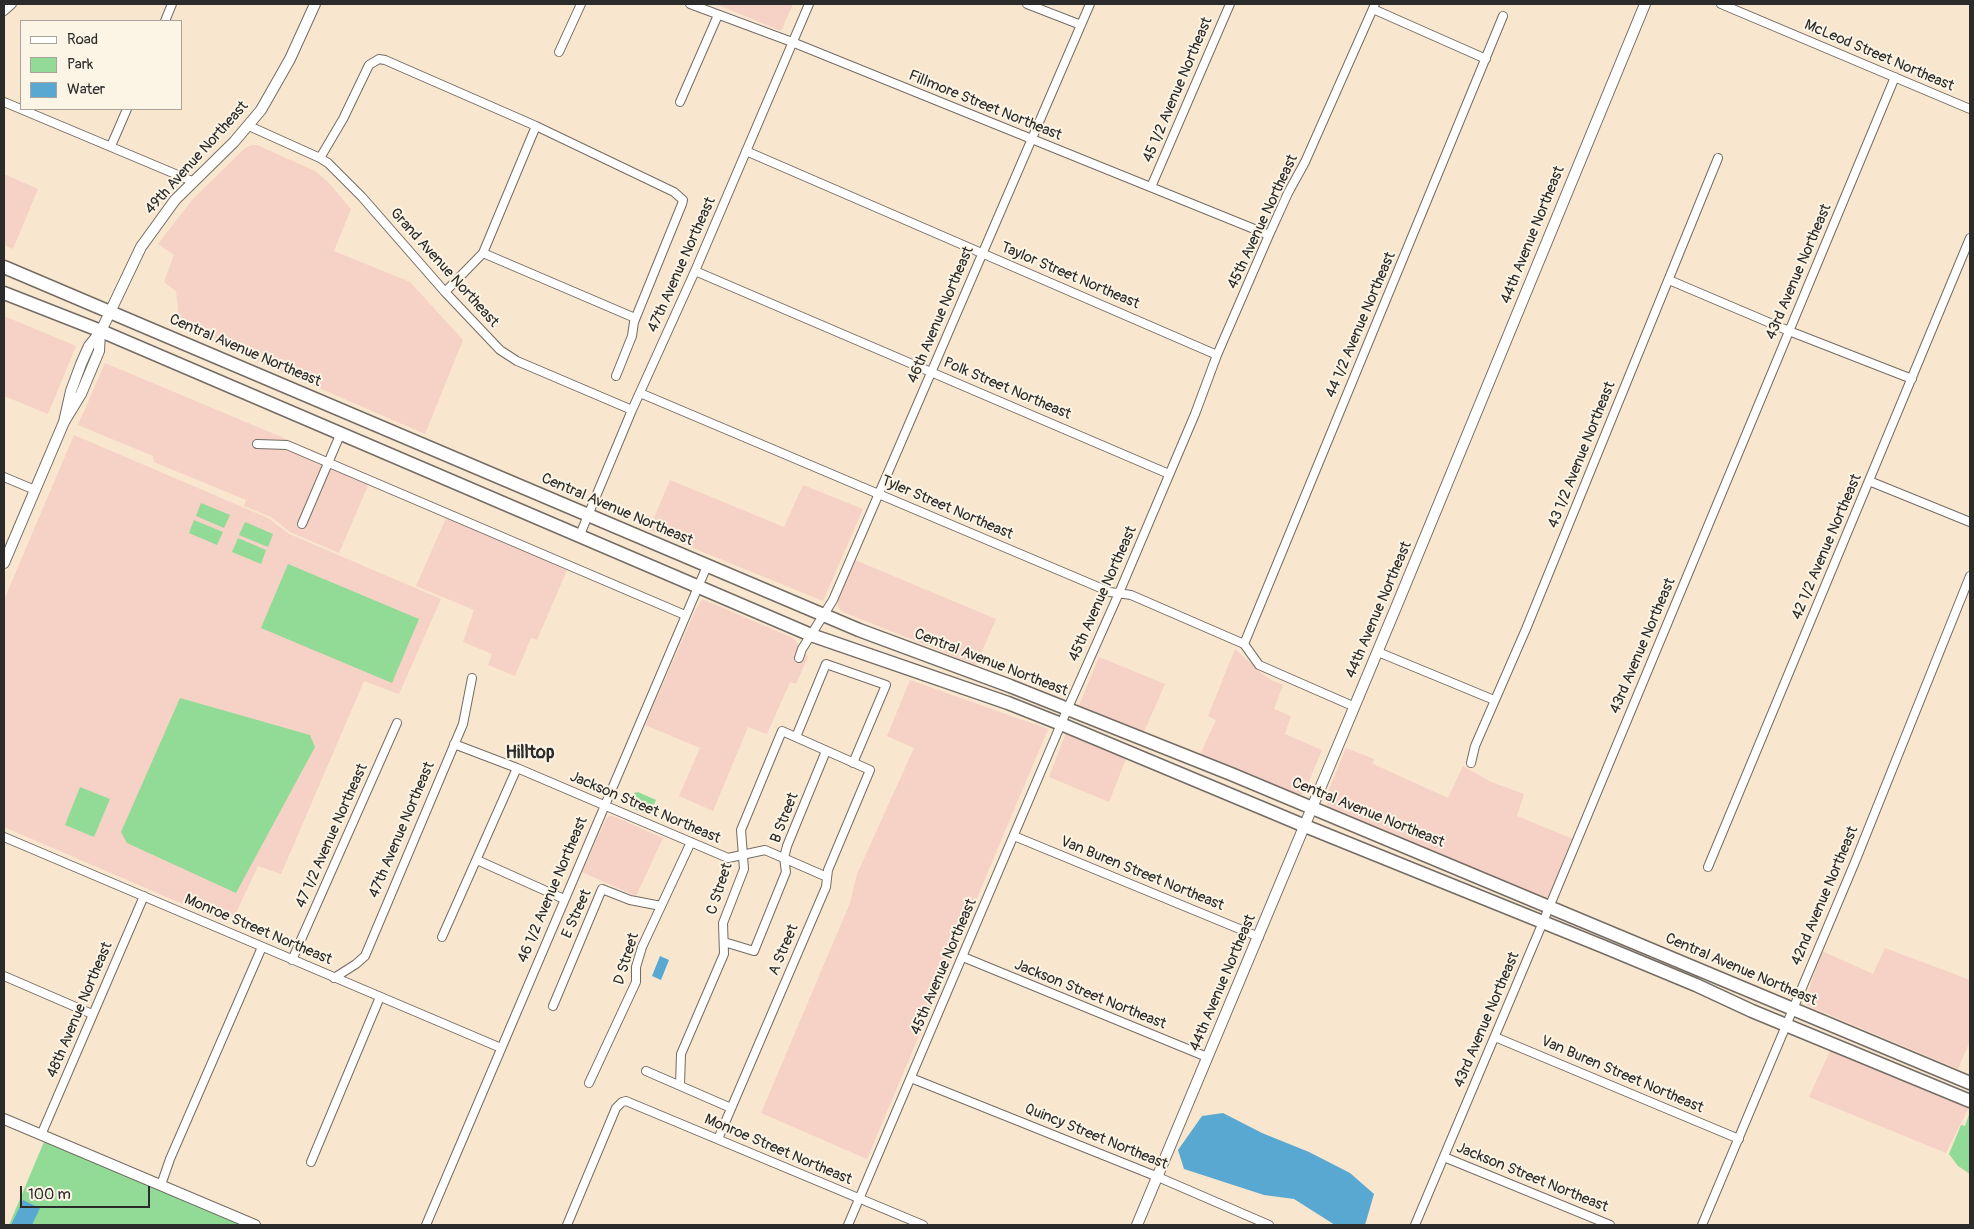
<!DOCTYPE html>
<style>
body{margin:0}
#map{position:relative;width:1974px;height:1229px;overflow:hidden;background:#f8e6cf;font-family:Pangolin,sans-serif}
canvas{display:block}
.frame{position:absolute;inset:0;border:5px solid #2b2b2b;pointer-events:none}
.legend{position:absolute;left:20px;top:20px;width:162px;height:90px;box-sizing:border-box;background:#fcf5e5;border:1px solid #a8a49b;margin:0;padding:6px 9px;list-style:none;font-size:15px;color:#2b2b2b}
.legend li{display:flex;align-items:center;gap:10px;height:25px}
.legend b{width:25px;border:1px solid #a8a49b}
.scale{position:absolute;left:20px;top:1186px;width:130px;height:22px;box-sizing:border-box;border:2px solid #2b2b2b;border-top:0;padding-left:6px;font-size:15px;line-height:18px;white-space:nowrap;color:#2b2b2b;-webkit-text-stroke:4px #fcf5e5;paint-order:stroke}
</style>
<div id="map">
<canvas width="1974" height="1229"></canvas>
<div class="frame"></div>
<ul class="legend">
<li><b style="height:6px;background:#fff"></b>Road</li>
<li><b style="height:14px;background:#91db97"></b>Park</li>
<li><b style="height:14px;background:#58a8d2"></b>Water</li>
</ul>
<div class="scale">100 m</div>
</div>
<script>
const ctx = document.querySelector('canvas').getContext('2d');
ctx.lineJoin = 'round';
function fillPath(path, color) {
  ctx.fillStyle = color;
  ctx.fill(path, 'evenodd');
}
function strokePath(path, color, width, dash) {
  ctx.strokeStyle = color;
  ctx.lineWidth = width;
  ctx.lineCap = dash ? 'butt' : 'round';
  ctx.setLineDash(dash || []);
  ctx.stroke(path);
}
function write(font, color, halo, rows, align = 'center') {
  ctx.font = font + ' Pangolin,sans-serif';
  ctx.lineWidth = 4;
  ctx.setLineDash([]);
  ctx.textBaseline = 'middle';
  ctx.strokeStyle = halo;
  ctx.fillStyle = color;
  for (const [text, x, y, turn = 0] of rows) {
    ctx.save();
    ctx.translate(x, y);
    ctx.rotate((+turn || 0) * Math.PI / 180);
    ctx.textAlign = isNaN(turn) ? turn : align;
    if (halo) ctx.strokeText(text, 0, 0);
    ctx.fillText(text, 0, 0);
    ctx.restore();
  }
}
const built = new Path2D(`
 M716,4H793L781,31Z
 M252,145H257L315,171L327,181L351,209L334,251L410,282L463,340L425,434L176,326L178,308L176,291L164,282L174,255L158,244L192,200L245,148Z
 M4,174L38,189L13,249L4,245Z
 M4,316L76,346L48,414L4,396Z
 M105,363L322,454L369,483L339,553L290,532L271,517L244,506L246,500L154,462L153,456L78,425Z
 M74,435L268,518L289,534L441,599L399,694L364,681L281,874L258,866L234,917L220,920L4,827V600Z
 M670,480L784,527L803,485L863,509L823,601L649,530Z
 M447,516L567,570L537,640L531,638L515,676L488,665L492,654L463,642L474,610L416,586Z
 M855,560L996,619L976,665L843,612L838,607V601Z
 M702,599L793,638L808,657L796,684L790,682L767,734L748,727L713,811L679,796L700,748L645,725L694,613Z
 M1235,649L1259,671L1271,680L1283,685L1274,709L1291,716L1285,734L1322,750L1304,793L1297,796L1199,757L1216,720L1208,716Z
 M1099,657L1165,684L1143,734L1078,708Z
 M910,680L1048,729L867,1159L761,1113L850,903L857,874L914,748L887,736Z
 M1066,733L1126,759L1109,802L1049,777Z
 M1346,748L1374,759L1373,764L1448,798L1463,766L1491,782L1524,794L1517,816L1573,839L1548,898L1541,899L1328,810L1326,797Z
 M609,816H613L663,838L636,896L582,872L606,819Z
 M1885,948L1970,980V1041L1958,1069L1806,1005L1805,1001L1822,951L1873,974Z
 M1831,1049L1969,1107L1946,1153L1809,1097Z`);
const green = new Path2D(`
 M201,503L230,515L224,528L196,516Z
 M194,520L223,532L217,545L189,533Z
 M245,522L273,534L268,547L239,535Z
 M238,538L266,550L261,564L232,552Z
 M288,564L419,619L392,683L261,628Z
 M180,698L310,735L315,747L236,893L127,843L121,832Z
 M80,787L110,799L94,837L65,825Z
 M638,792L656,800L649,815L631,808L629,805L634,793Z
 M1970,1112V1174L1958,1166L1949,1154L1961,1125L1965,1126Z
 M46,1137L260,1225H9Z`);
const water = new Path2D(`
 M660,956L669,960L661,980L652,976Z
 M1223,1113L1262,1133L1309,1152L1350,1173L1374,1194L1365,1225H1335L1294,1199L1264,1195L1184,1169L1178,1150L1202,1116Z
 M23,1200L40,1208L32,1225H11Z`);
const minor = new Path2D(`
 M690,4L792,42L1269,235
 M1027,4L1081,25
 M1721,4L1970,109
 M1373,9L1486,59
 M4,11L12,4
 M165,21L172,4
 M559,52L581,4
 M4,102L192,181
 M680,102L718,15
 M249,126L320,158L328,163L362,197L445,292L500,350L517,361L632,410
 M111,146L127,109
 M746,151L1217,355
 M320,158L343,119L369,65L379,59L385,60L536,126L674,192L683,200L682,204L634,322L632,336L616,376
 M1151,187L1230,4
 M483,253L635,318
 M695,271L1169,474
 M1669,280L1789,331L1912,379
 M445,292L483,253L536,126
 M640,393L1110,592L1131,595L1244,644L1259,665L1355,707
 M257,444L287,445L685,615
 M4,477L35,490
 M1869,481L1970,522
 M302,524L340,435
 M579,537L632,410L695,271L809,4
 M1244,644L1503,16
 M1378,652L1494,700
 M799,658L802,649L833,600L1090,4
 M796,737L826,664L886,685L853,763
 M454,744L517,768L721,855L728,858L765,850L827,877
 M1471,763L1475,746L1526,629L1718,158
 M1014,836L1259,937
 M4,837L501,1048
 M477,860L564,899
 M1708,867L1970,238
 M442,937L517,768
 M724,942L754,951L786,872L784,858L787,846L826,751
 M963,957L1207,1057
 M292,960L397,723
 M4,976L92,1014
 M334,978L356,964L365,956L463,724L472,678
 M553,1006L602,889L630,900L661,906
 M1495,1037L1739,1139
 M646,1071L731,1108
 M911,1078L1158,1177L1269,1225
 M589,1083L636,982V967L642,947L691,842
 M680,1085L681,1054L724,954L723,923L744,869L741,830L782,731L870,770L828,870L826,887L718,1139
 M41,1135L144,896
 M1444,1157L1610,1225
 M311,1162L380,997
 M161,1185L170,1159L262,947
 M426,1225L707,566
 M567,1225L616,1108L622,1102L626,1101L923,1225
 M848,1225L1067,710L1119,593L1195,414L1217,355L1269,235L1288,193L1305,162L1375,4
 M1415,1225L1543,922L1895,77
 M1702,1225L1855,862L1970,576`);
const tertiary = new Path2D(`
 M64,422L71,391L81,364L89,346L101,331L141,247L175,200L234,142L261,110L290,59L315,4
 M4,563L64,422L81,394L99,351L100,332
 M4,1119L255,1225
 M1137,1225L1397,605L1645,4`);
const primary = new Path2D(`
 M4,267L859,630L1010,686L1231,774L1970,1083
 M4,293L101,331L811,635L1008,703L1061,724L1305,826L1602,946L1696,985L1752,1011L1970,1101`);
const streetNames = [
 ["McLeod Street Northeast",1879,56,23],
 ["45 1/2 Avenue Northeast",1178,90,-67],
 ["Fillmore Street Northeast",985,106,22],
 ["49th Avenue Northeast",197,158,-48],
 ["45th Avenue Northeast",1263,222,-65],
 ["44th Avenue Northeast",1533,235,-68],
 ["47th Avenue Northeast",682,265,-66],
 ["Grand Avenue Northeast",444,268,48],
 ["43rd Avenue Northeast",1799,272,-67],
 ["Taylor Street Northeast",1070,276,23],
 ["46th Avenue Northeast",941,315,-67],
 ["44 1/2 Avenue Northeast",1361,325,-67],
 ["Central Avenue Northeast",245,351,23],
 ["Polk Street Northeast",1007,389,23],
 ["43 1/2 Avenue Northeast",1582,455,-68],
 ["Tyler Street Northeast",947,508,23],
 ["Central Avenue Northeast",617,510,23],
 ["42 1/2 Avenue Northeast",1827,547,-67],
 ["45th Avenue Northeast",1103,594,-66],
 ["44th Avenue Northeast",1379,610,-67],
 ["43rd Avenue Northeast",1643,646,-67],
 ["Central Avenue Northeast",991,663,21],
 ["Jackson Street Northeast",645,808,23],
 ["Central Avenue Northeast",1368,813,22],
 ["B Street",785,818,-69],
 ["47th Avenue Northeast",402,830,-67],
 ["47 1/2 Avenue Northeast",332,836,-66],
 ["Van Buren Street Northeast",1142,874,22],
 ["C Street",720,889,-72],
 ["46 1/2 Avenue Northeast",553,890,-67],
 ["42nd Avenue Northeast",1825,896,-67],
 ["E Street",577,914,-66],
 ["Monroe Street Northeast",258,930,23],
 ["A Street",784,950,-67],
 ["D Street",627,959,-73],
 ["45th Avenue Northeast",944,967,-67],
 ["Central Avenue Northeast",1741,970,23],
 ["44th Avenue Northeast",1223,983,-67],
 ["Jackson Street Northeast",1090,995,22],
 ["48th Avenue Northeast",80,1010,-67],
 ["43rd Avenue Northeast",1487,1020,-67],
 ["Van Buren Street Northeast",1622,1075,23],
 ["Quincy Street Northeast",1096,1137,22],
 ["Monroe Street Northeast",778,1150,23],
 ["Jackson Street Northeast",1532,1178,22]
];
const quarterNames = [
 ["Hilltop",530,753]
];
fillPath(built, '#f6d1c5');
fillPath(green, '#91db97');
fillPath(water, '#58a8d2');
strokePath(minor, '#736c64', 10);
strokePath(tertiary, '#736c64', 12);
strokePath(primary, '#736c64', 15);
strokePath(minor, '#fff', 8);
strokePath(tertiary, '#fff', 10);
strokePath(primary, '#fff', 12);
write('15px', '#2b2b2b', '#fcf5e5', streetNames);
write('bold 18px', '#2b2b2b', '#fcf5e5', quarterNames);
</script>
